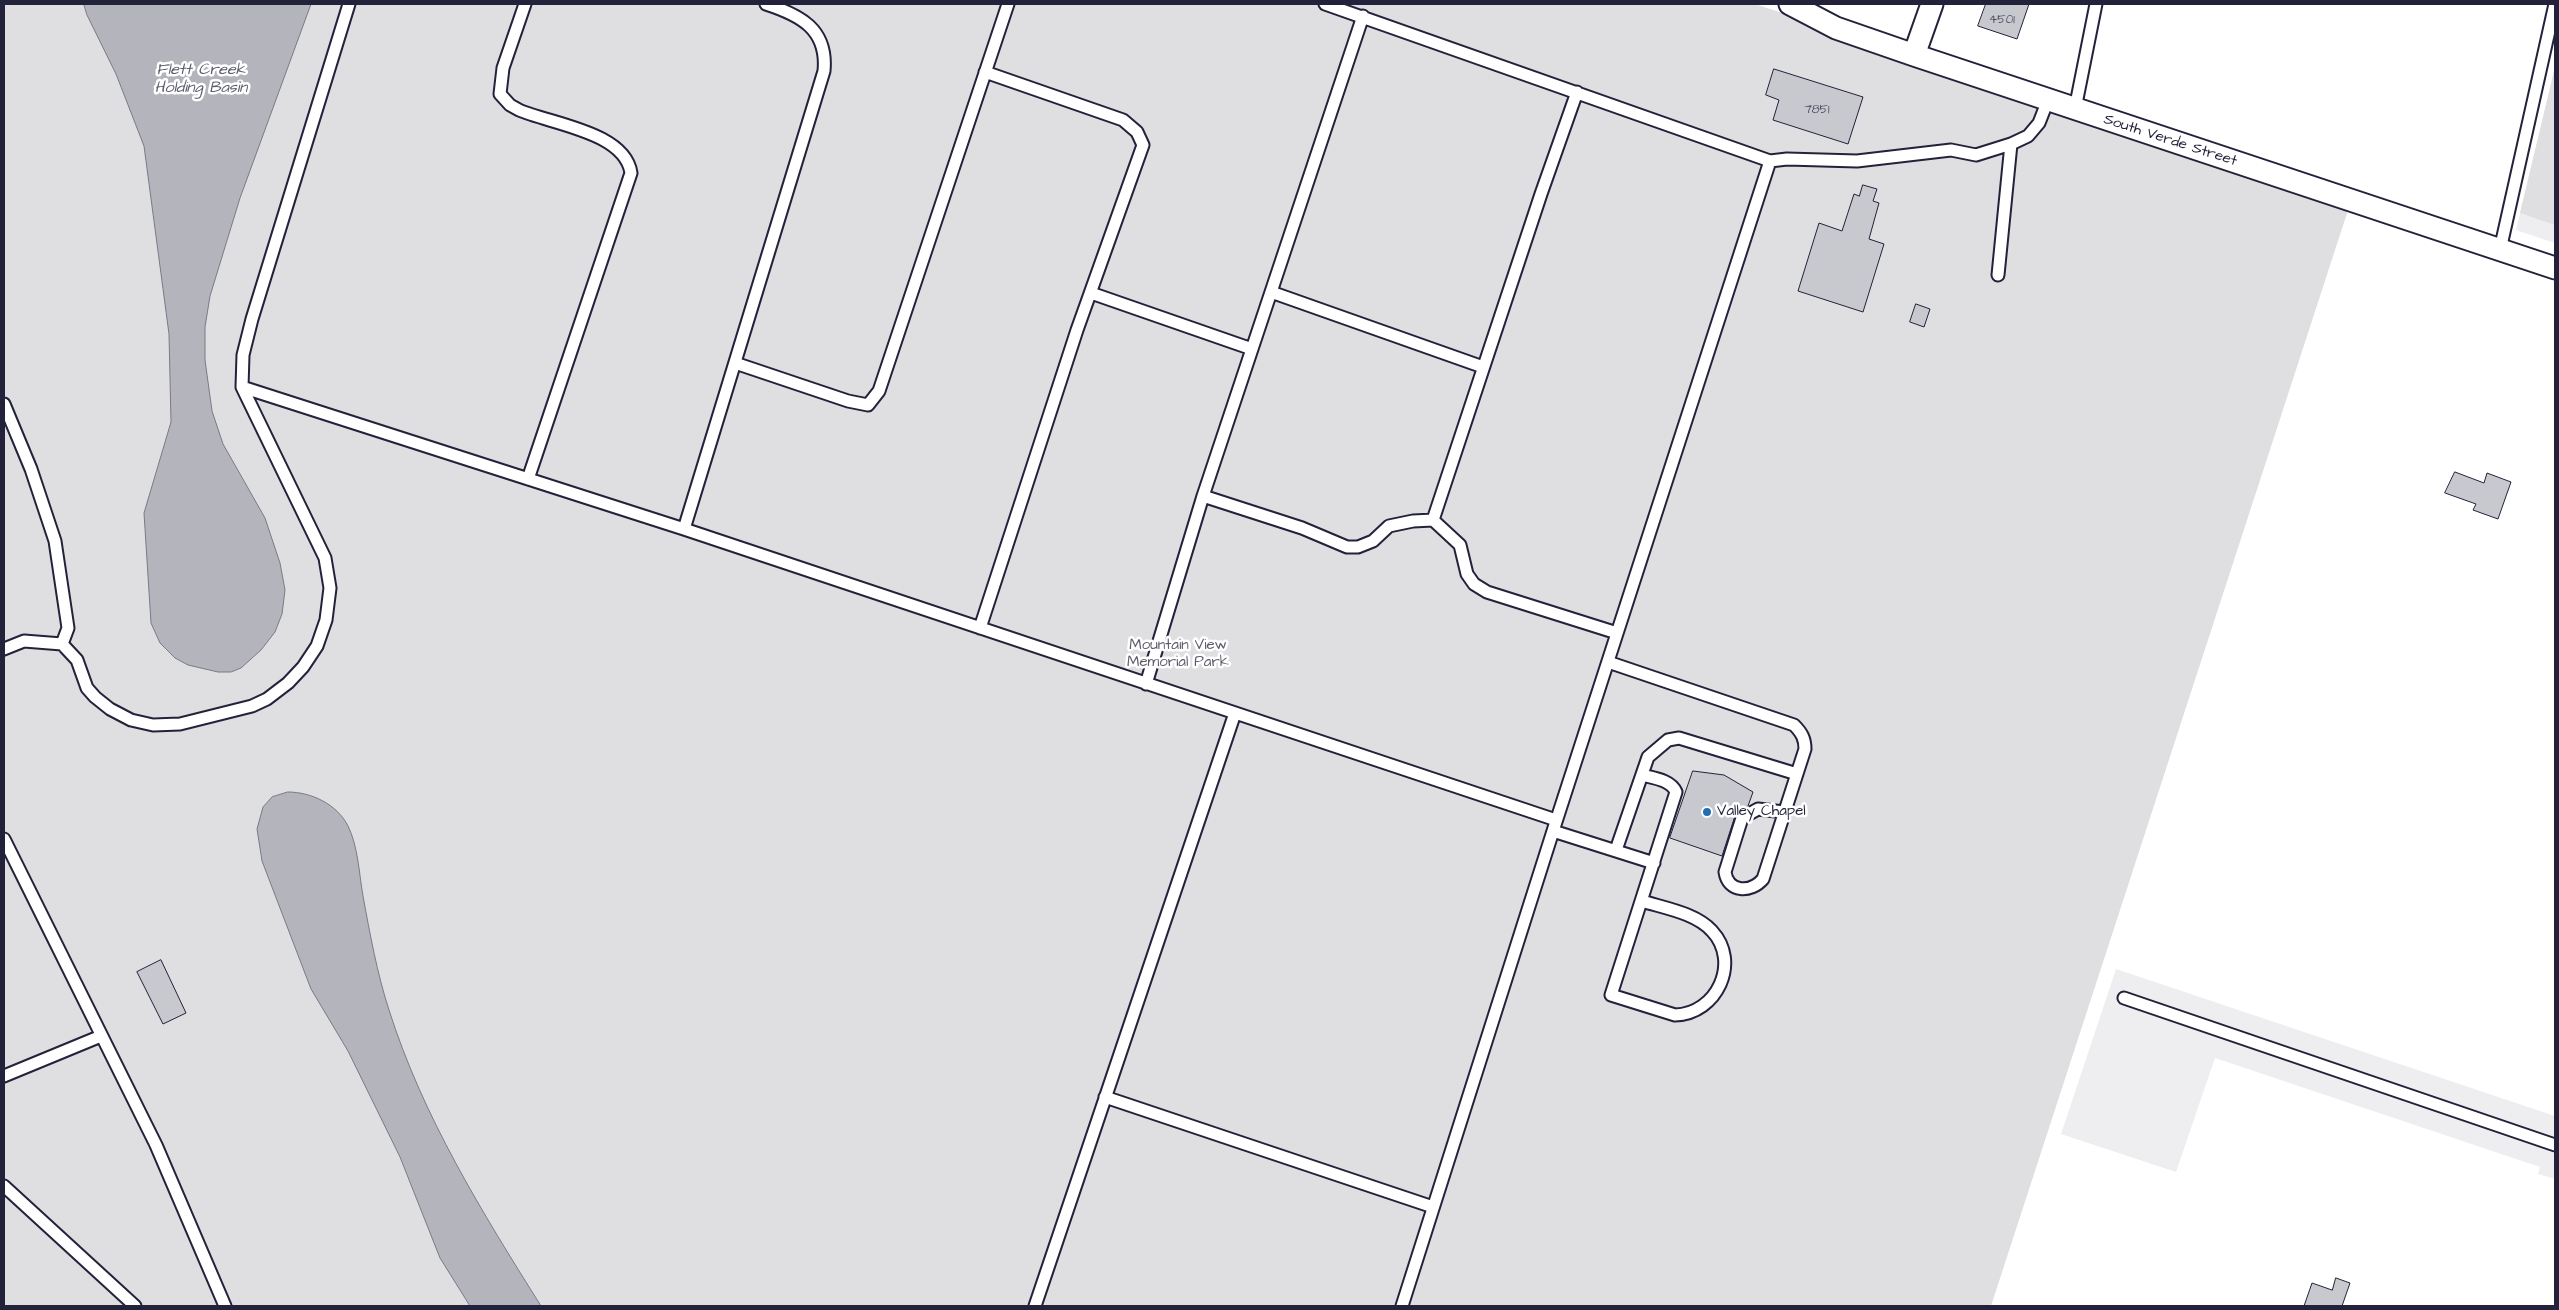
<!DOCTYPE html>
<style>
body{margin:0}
#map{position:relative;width:2559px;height:1310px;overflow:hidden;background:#fff;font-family:"Architects Daughter",sans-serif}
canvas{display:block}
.frame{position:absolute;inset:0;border:5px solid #22223b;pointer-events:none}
</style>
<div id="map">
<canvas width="2559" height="1310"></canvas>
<div class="frame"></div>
</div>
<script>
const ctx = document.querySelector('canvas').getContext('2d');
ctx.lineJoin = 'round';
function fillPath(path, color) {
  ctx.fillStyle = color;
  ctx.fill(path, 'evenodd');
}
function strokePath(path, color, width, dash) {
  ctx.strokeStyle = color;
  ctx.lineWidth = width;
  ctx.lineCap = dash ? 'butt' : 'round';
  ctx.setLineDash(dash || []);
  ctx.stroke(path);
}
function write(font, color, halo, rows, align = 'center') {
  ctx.font = font + ' "Architects Daughter",sans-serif';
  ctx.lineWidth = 5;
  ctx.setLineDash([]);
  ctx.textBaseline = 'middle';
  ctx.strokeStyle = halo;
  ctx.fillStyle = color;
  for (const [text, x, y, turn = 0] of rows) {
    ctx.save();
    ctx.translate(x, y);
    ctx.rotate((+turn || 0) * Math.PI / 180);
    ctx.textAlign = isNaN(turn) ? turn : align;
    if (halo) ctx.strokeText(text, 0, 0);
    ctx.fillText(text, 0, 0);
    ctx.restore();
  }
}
const built = new Path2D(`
 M2555,67V243L2516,230Z
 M2116,969L2555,1116V1179L2538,1174L2540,1167L2215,1058L2176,1172L2061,1134Z`);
const green = new Path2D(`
 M4,4H1755L2351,201L1991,1306H4Z
 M2555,67V225L2520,213Z`);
const water = new Path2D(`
 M84,4H311L240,198L210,296L205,327V360L212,411L223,444L265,518L280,563L285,590L282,614L275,632L261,650L241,668L231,672H218L188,665L175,658L160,643L151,623L144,513L171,422L169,334L144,146L116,74L87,15Z
 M288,792C311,792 337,804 348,826C358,846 359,873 363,896C370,934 377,973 389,1010C423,1117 482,1212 541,1306H470L440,1258L400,1157L348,1051L311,989L262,861L257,829L263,807L272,797Z`);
const building = new Path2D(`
 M1986,4H2029L2017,39L1978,26Z
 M1774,69L1863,97L1848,144L1773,120L1779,100L1766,95Z
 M1863,185L1877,189L1873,201L1879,203L1869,239L1884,244L1863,312L1798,291L1819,223L1842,231L1854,194L1859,196Z
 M1916,304L1930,309L1924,327L1910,322Z
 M2455,472L2484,483L2487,473L2511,482L2498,519L2473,510L2476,504L2445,493Z
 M1693,771L1724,775L1753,792L1748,806L1735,816L1722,856L1670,838Z
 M161,960L186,1013L163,1024L137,972Z
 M2336,1278L2350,1283L2342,1306H2304L2312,1283L2332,1290Z`);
const lane = new Path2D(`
 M525,4L503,68L500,94L510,105L519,110C551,124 625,132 631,173L528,479
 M1325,4L1770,161L1553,831L1402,1306
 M1577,92L1541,194L1433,520L1460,545L1467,574L1474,584L1487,592L1617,633
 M2075,109L2096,4
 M1770,161L1787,159L1857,161L1951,150L1976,155L2011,144L2028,136L2039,123L2048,100
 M2500,250L2555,4
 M1998,275L2011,144
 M1271,292L1483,367
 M1091,293L1252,349
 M735,363L848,401L868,405L879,391L1008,4
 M242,387L684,529L1556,820
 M4,404L31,469L55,541L68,628L62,644
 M1203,496L1302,528L1347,547H1358L1373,541L1389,526L1413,521L1433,520
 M684,529L824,71C828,29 800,15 766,4
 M980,628L1077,330L1143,145L1137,132L1123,120L985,72
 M4,649L24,641L62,644L77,660L87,688L95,697L110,709L131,720L153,725L180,724L252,706L267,699L288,683L303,667L317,646L326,620L330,588L325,558L242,387L243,355L252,319L349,4
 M1608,662L1794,725C1802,733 1805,739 1805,749L1763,879C1751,893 1728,893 1725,872L1742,818L1758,809L1784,812
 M1146,684L1203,496L1363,16
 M1642,775C1654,778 1671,780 1676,792L1611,995L1675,1015C1717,1014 1741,962 1712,931C1696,913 1664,908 1642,901
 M1553,831L1654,863
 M4,839L156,1145L225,1306
 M1616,850L1648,757L1668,740L1679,738L1797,774
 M2124,998L2555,1145
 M4,1076L101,1036
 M1105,1097L1433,1207
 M4,1186L135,1306
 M1035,1306L1235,713`);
const street = new Path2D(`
 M1790,4L1836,28L1914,55L2555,268
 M1914,55L1932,4`);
const markers = [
 [1707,812,5,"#1f6fb2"]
];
const numberNames = [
 ["4501",2002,20],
 ["7851",1817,110]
];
const streetNames = [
 ["South Verde Street",2170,141,18]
];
const parkNames = [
 ["Mountain View",1178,646],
 ["Memorial Park",1178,663]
];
const poiNames = [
 ["Valley Chapel",1717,812]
];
const waterNames = [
 ["Flett Creek",201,71],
 ["Holding Basin",201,89]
];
fillPath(built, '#eeeef1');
fillPath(green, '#dfdfe2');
fillPath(water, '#b4b4bc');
strokePath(water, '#7a7a88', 1);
fillPath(building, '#c8c8cf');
strokePath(building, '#22223b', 1);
strokePath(lane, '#22223b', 15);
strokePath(street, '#22223b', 25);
strokePath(lane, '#fff', 11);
strokePath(street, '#fff', 21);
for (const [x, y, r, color] of markers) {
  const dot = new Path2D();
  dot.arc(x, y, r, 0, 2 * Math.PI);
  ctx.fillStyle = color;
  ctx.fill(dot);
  strokePath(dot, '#fff', 2);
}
write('12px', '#4c4c60', null, numberNames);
write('15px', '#22223b', '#fff', streetNames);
write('15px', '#5b5b6d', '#fff', parkNames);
write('15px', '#22223b', '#fff', poiNames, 'left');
write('italic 16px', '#5c5c6f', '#fff', waterNames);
</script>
